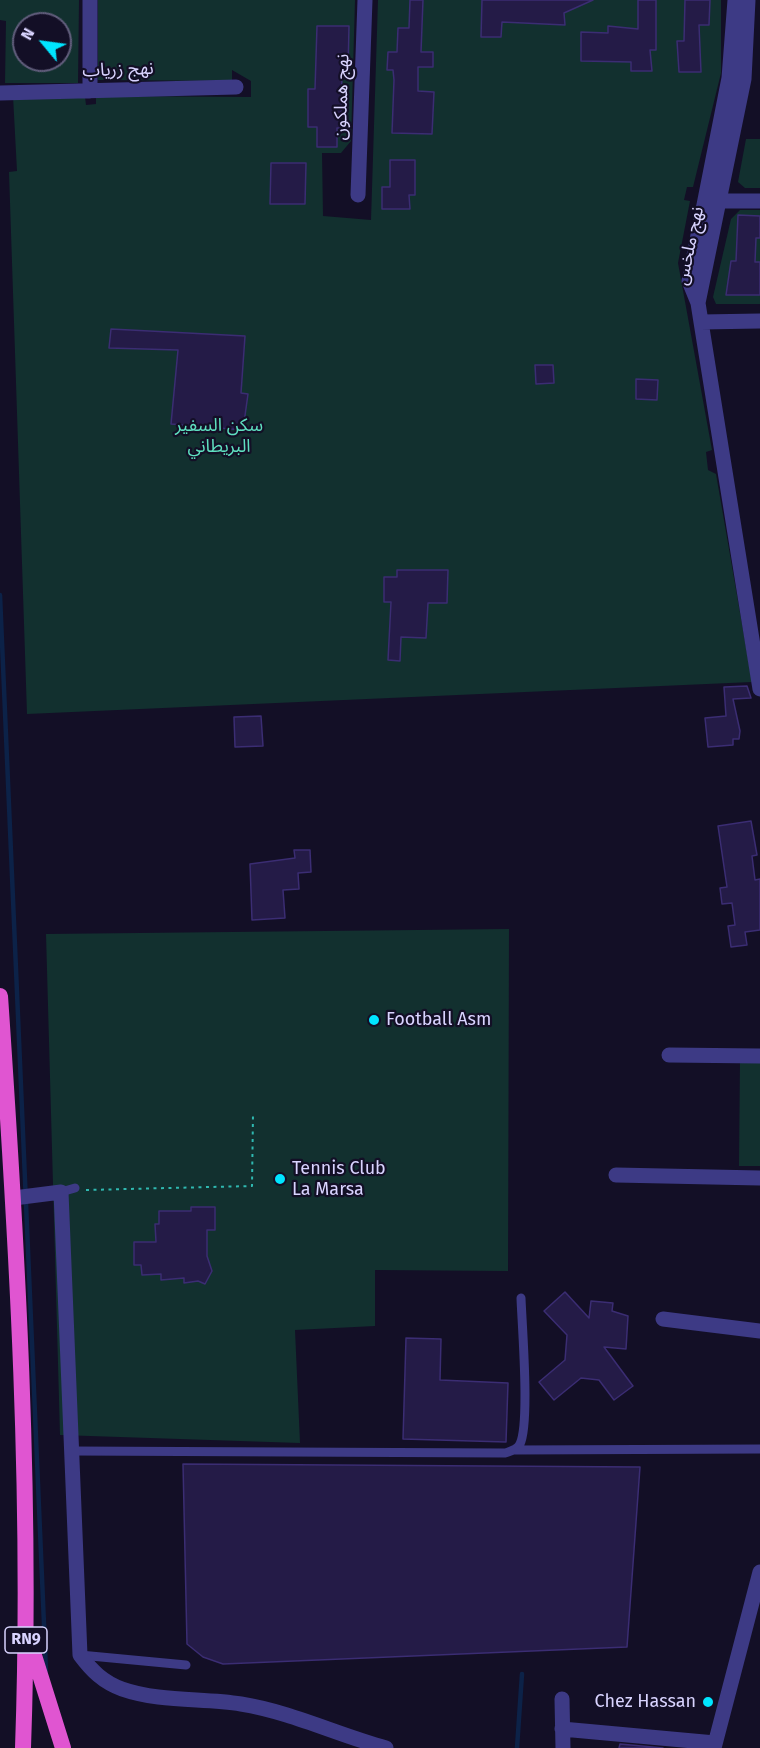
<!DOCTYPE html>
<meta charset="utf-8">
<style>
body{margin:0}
#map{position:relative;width:760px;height:1748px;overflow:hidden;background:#130f26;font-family:"Fira Sans",sans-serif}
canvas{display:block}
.north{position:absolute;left:12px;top:12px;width:60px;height:60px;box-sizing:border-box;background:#130f26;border:2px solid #625e7d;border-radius:50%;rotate:299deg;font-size:16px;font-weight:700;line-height:24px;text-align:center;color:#d9d4ff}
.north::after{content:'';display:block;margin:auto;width:21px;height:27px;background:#00e5ff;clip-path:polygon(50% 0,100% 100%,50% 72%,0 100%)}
</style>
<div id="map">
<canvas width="760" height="1748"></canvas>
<div class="north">N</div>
</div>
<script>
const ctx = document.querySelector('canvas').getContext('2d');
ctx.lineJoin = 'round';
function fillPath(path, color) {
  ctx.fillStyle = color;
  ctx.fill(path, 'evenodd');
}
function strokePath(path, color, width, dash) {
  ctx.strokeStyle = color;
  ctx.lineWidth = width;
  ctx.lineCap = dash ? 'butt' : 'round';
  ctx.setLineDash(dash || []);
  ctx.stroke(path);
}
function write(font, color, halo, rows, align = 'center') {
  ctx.font = font + ' "Fira Sans","Noto Sans Arabic",sans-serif';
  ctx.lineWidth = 4.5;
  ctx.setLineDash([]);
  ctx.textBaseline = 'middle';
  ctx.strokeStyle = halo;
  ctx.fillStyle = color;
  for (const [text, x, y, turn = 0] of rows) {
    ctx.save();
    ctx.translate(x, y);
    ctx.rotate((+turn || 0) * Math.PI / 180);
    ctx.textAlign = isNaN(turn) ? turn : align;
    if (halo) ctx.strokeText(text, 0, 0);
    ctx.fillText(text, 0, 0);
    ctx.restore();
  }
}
const green = new Path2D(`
 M0,0H79L78,83H5L6,21L0,20ZM24,24H60V60H24Z
 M98,0H355L351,141L341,153H322L323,216L371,220L378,0H721V73L693,187H687L684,200L690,201L678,263L712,450L706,452L708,470L716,474L752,682L27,714L9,172L17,171L13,96L85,97L86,105L96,104V96L251,97V81L232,70V81L98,80Z
 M746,139H760V188H745L738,182Z
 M740,210H760V304H716L713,297L731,219Z
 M509,929L508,1271L375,1270V1326L295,1330L300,1443L60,1435L46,934Z
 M740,1060H760V1166H739Z`);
const stream = new Path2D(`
 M0,595L46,1671
 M517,1748L522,1674`);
const building = new Path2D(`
 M410,0H423L421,52H433V67H418V91L434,92L432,134L392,133L394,80L393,70H387L388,52H397L398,28H409Z
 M482,0H593L564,13L565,25L502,22L501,37H481Z
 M638,0H656V50H650L652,71H631V62L581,61V32L608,33V26L638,29Z
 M685,0H710L709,25H699L701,72H679L677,41H684Z
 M317,26H349L348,72H342L341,128H337V147H317V127H308V89H315Z
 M390,160H415V195H409L410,209H382V187H390Z
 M271,163H306L305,204H270Z
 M738,215L760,216V238H756L755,262H760V295H726L731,261H736Z
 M111,329L245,336L241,393L248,394L243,430L171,424L178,350L109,348Z
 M535,365H553L554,383L536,384Z
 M636,379L658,380L657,400L636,399Z
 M397,570H448L447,603H428L426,638L401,637L400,661L388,660L391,602H384V577H397Z
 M747,686L751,698L733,699L740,731L739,739H733V745L708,747L705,718L726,716L724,687Z
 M261,716L263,746L235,747L234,717Z
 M751,821L757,855L752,856L755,880L760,879V930L745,932L747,945L731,947L728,926L735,925L732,903L722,904L720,888L727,887L718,826Z
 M294,850H310L311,872L298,873L299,889L283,890L285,918L252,920L250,864L295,858Z
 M191,1207H215V1230H207V1256L212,1271L205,1284L198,1281L184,1283V1278L161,1280V1274L142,1275L141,1265H134V1242H156L155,1224H159V1211H191Z
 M565,1292L589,1318L591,1301L613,1303L612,1311L628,1316L626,1349L604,1347L633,1386L614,1400L599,1380L581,1378L554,1400L539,1382L565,1360L567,1335L544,1311Z
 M406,1338L441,1339L440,1380L508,1383L506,1442L403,1439Z
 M183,1464L640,1467L627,1647L223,1664L203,1657L187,1644Z
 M620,1744L663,1748H619Z`);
const path = new Path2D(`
 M86,1190L252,1186L253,1114`);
const service = new Path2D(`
 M61,1192L75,1188
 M516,1450L760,1449
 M73,1451L505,1453C511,1451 517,1450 520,1444C530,1423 522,1326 521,1298
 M80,1655L186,1665`);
const minor = new Path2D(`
 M90,0V91
 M735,0L729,78L689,281L698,303L701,322L760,689
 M0,93L236,87
 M358,195L365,0
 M712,201H760
 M698,303L744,79L748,0
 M701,322L760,321
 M669,1055L760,1056
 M616,1175L760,1178
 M14,1198L61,1192L80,1655C92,1671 103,1682 122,1689C159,1702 202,1698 241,1704C291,1712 338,1735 386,1748
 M663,1319L760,1331
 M562,1699L563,1748
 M562,1729L715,1743
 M714,1748L760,1572`);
const trunk = new Path2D(`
 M0,996C17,1246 32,1497 23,1748
 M31,1646L63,1748`);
const markers = [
 [374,1020,6,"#00e5ff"],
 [280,1179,6,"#00e5ff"],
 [708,1702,6,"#00e5ff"]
];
const shields = [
 [26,1640,42]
];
const shieldNames = [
 ["RN9",26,1640]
];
const streetNames = [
 ["نهج زرياب",118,70,-2],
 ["نهج هملكون",342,97,-88],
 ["نهج ملخس",690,246,-78]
];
const parkNames = [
 ["سكن السفير",219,426],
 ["البريطاني",219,447]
];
const poiNames = [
 ["Football Asm",386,1020],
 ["Tennis Club",292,1169],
 ["La Marsa",292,1190],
 ["Chez Hassan",696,1702,"right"]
];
fillPath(green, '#12302f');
strokePath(stream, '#0c2248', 4.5);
fillPath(building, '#241b47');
strokePath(building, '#3b2d73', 1.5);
strokePath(path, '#2fb8b0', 2, [3, 4.5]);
strokePath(service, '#3d3a85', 9);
strokePath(minor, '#3d3a85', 15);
strokePath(trunk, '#e055d1', 16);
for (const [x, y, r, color] of markers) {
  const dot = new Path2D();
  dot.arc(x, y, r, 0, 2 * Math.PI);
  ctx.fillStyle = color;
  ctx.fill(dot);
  strokePath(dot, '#130f26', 2);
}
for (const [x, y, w] of shields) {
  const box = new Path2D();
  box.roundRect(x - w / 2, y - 13, w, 26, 4.5);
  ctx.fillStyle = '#130f26';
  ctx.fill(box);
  strokePath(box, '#d9d4ff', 1.5);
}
write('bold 16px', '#d9d4ff', null, shieldNames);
write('18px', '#d9d4ff', '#130f26', streetNames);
write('18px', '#5fe0c0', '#130f26', parkNames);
write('18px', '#d9d4ff', '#130f26', poiNames, 'left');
</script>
